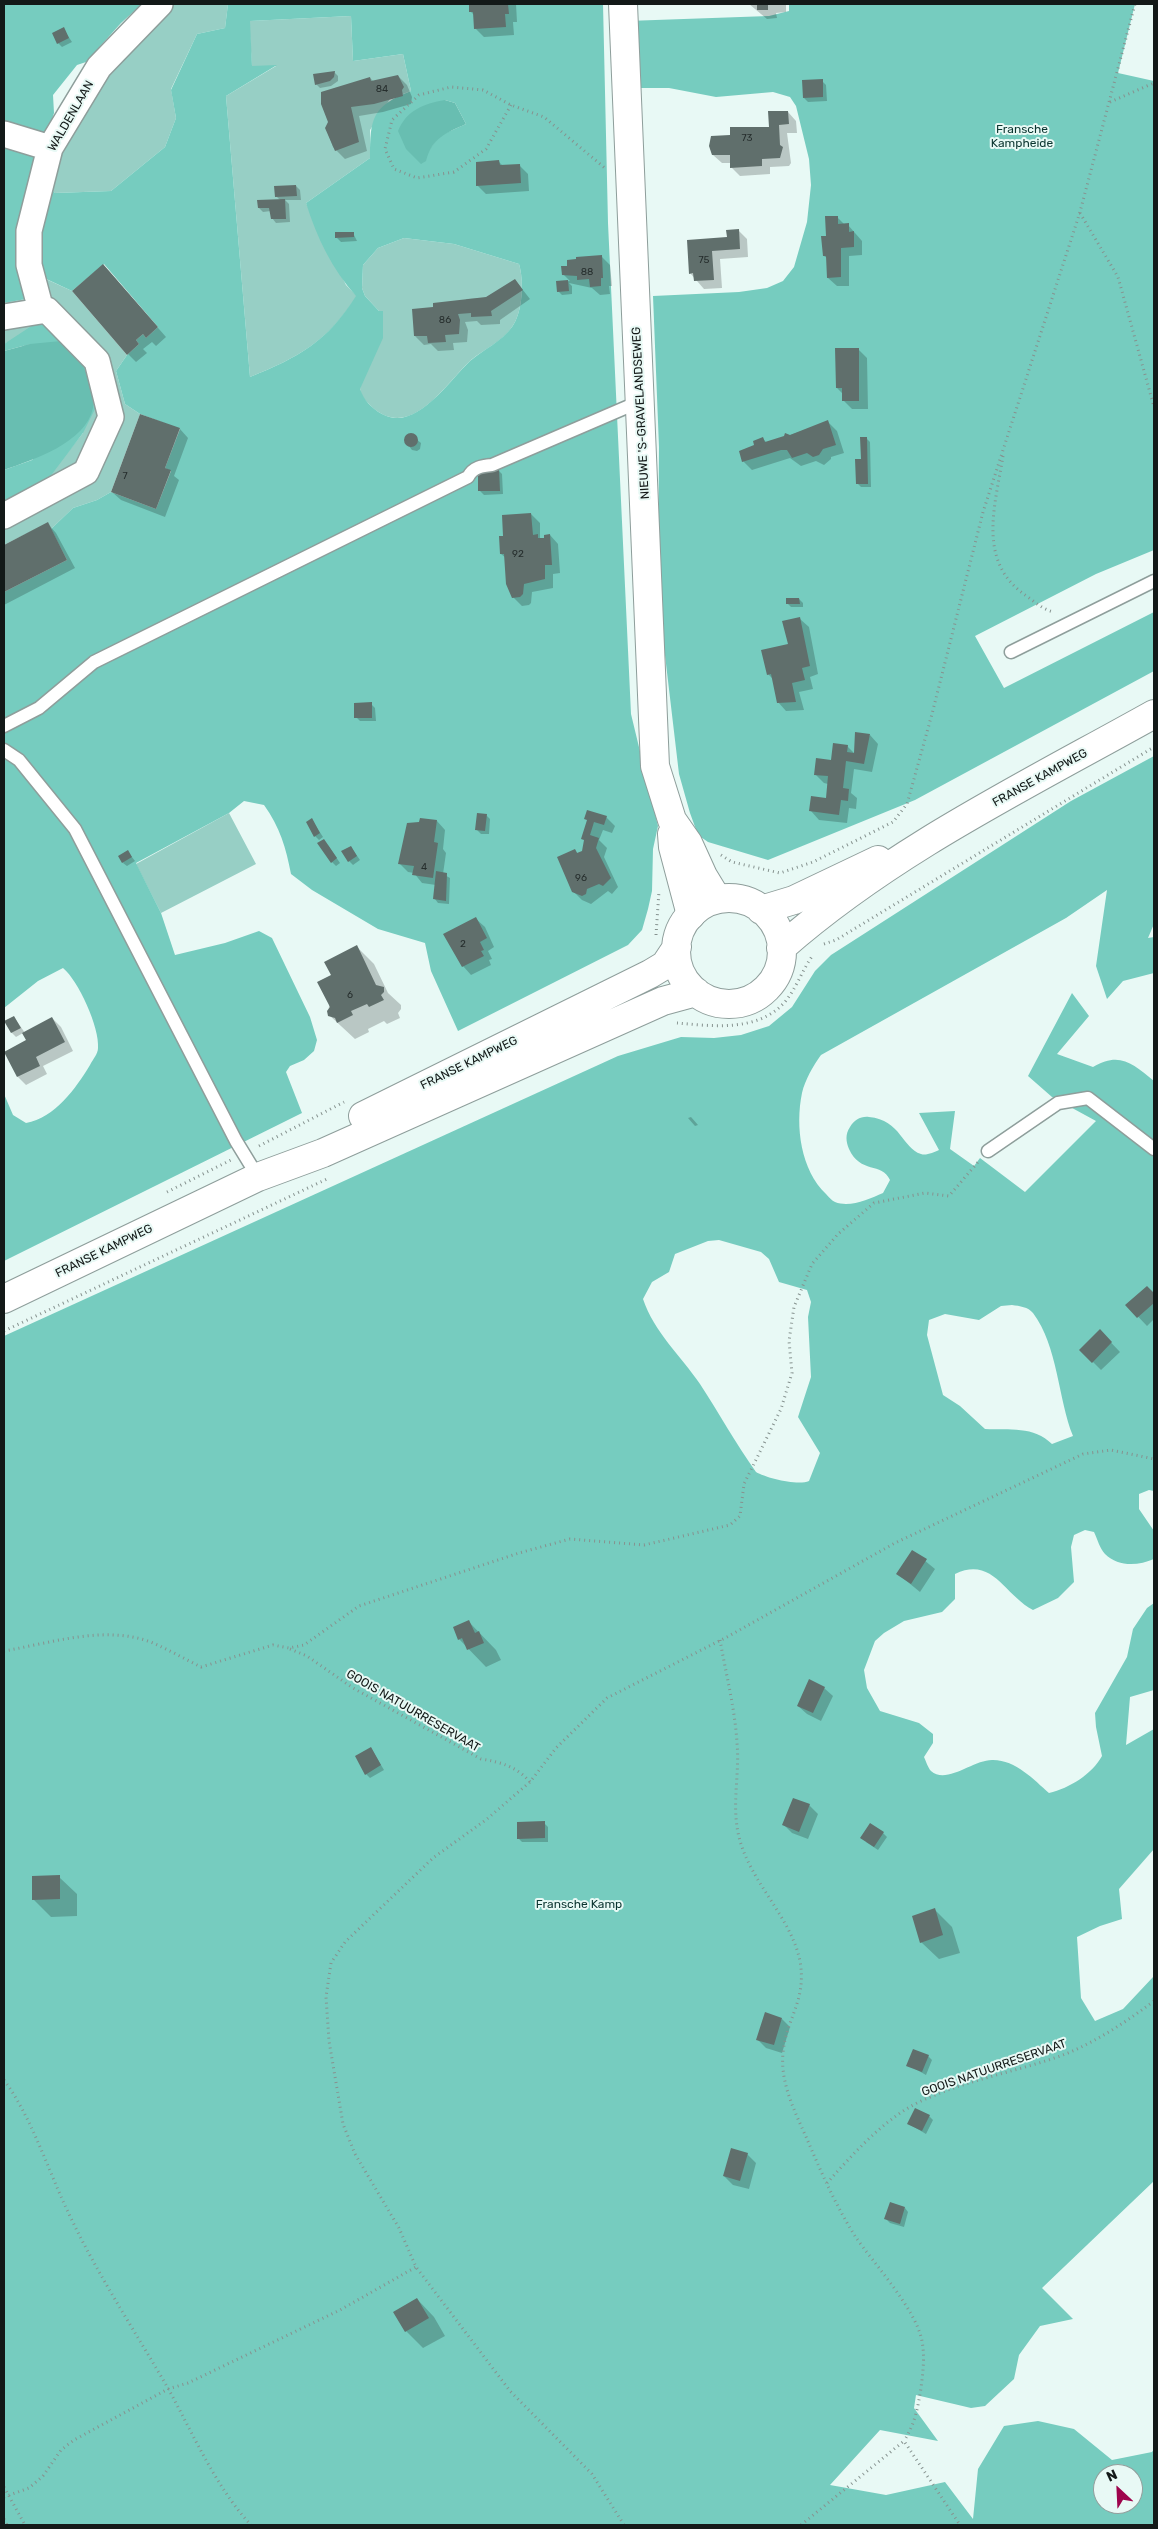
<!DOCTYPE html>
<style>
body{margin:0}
#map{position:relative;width:1158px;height:2529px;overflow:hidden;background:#e8f9f5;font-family:Rubik,sans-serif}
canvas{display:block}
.frame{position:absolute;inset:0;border:5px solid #131918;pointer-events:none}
.north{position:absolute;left:1093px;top:2464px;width:50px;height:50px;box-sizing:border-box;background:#e8f9f5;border:1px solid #939f9d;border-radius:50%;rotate:335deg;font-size:14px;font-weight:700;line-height:20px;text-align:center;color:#131918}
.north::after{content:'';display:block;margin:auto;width:18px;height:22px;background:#9e044c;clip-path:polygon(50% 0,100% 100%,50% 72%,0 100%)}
</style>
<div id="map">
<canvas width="1158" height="2529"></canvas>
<div class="frame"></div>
<div class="north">N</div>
</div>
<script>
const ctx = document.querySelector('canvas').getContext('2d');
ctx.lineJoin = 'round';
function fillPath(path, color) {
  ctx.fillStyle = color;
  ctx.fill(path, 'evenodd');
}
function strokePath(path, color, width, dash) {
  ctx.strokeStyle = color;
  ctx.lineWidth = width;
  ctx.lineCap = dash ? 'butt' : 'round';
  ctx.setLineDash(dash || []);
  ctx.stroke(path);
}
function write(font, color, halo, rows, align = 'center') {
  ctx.font = font + ' Rubik,sans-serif';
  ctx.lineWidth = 4;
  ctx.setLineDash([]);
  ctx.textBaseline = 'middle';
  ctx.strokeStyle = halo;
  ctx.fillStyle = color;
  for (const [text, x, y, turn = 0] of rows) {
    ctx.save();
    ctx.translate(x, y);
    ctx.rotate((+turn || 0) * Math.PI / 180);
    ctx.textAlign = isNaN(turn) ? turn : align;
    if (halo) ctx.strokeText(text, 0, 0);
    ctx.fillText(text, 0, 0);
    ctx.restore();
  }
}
const green = new Path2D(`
 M174,4H228L225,28L197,34L171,89L176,118L165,147L111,191L55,193L48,187L68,133L81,109L141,31Z
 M351,16L353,61L403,54L411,91L390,99L370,130V158L306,203L346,285L357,296C327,342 299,357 250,377L226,96L276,66H252L249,21Z
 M404,238L454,244L519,264C524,281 523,312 512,327C503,341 484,349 471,360C445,384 411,442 372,407C367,402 360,396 360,388C361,382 365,376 367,370C372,351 375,331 379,311L365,296L362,288L363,265L378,248Z
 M24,269L72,291L127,355L116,371L125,404L140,414L111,492L97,500L73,508L51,529L48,523L4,545V505L67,453L83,433L18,337L4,344V303L26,299Z
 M229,813L256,864L161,913L136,864Z`);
const forest = new Path2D(`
 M4,4H142L121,23L86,62L77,65L53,95L54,113L35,173L55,193L111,191L165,147L176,118L171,90L197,34L225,28L228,4H603L608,223L631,714L658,826L653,849L652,891L648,909L642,930L628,945L458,1031L431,971L425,943L378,929L312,890L291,874C286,848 280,827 264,805L244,801L229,813L136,863L161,913L175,955L225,943L259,931L272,938L310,1017L317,1040L314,1051L304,1060L290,1066L286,1072L302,1113L4,1261V1094L13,1115L26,1123C55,1118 76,1088 90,1065C93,1059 98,1054 98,1048C100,1028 78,980 63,968L38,981L4,1008V592L67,560L51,529L73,508L97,500L111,492L156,509L171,471L165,468L180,429L140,414L125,404L116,371L127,355L139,344L136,340L143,334L146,338L158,327L104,264L72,291L25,269L26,299L4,303ZM351,16L353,61L403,54L411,91C372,106 370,118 370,158L306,203C317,238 332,269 356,296C327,342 299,357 250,377L226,96L277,65L252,66L250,21ZM445,100L455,103L466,124L439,136L429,150ZM404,238L454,244L519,264C524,281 523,312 512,327C502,341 483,350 470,361C449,381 415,433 382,414C371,408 364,400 360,389L383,338V311H379L365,296L362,288L363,265L378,248Z
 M789,4H1135L1118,73L1154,81V550L1096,574L975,636L1004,688L1154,612V671L915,800L768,860L708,842L698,835L690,813L679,774L658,596L659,447L653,296L739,292L767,288L783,281L794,267L807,222L811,185L809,159L796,106L790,97L773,92L716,97L669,88H636L627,21L769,16L789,11Z
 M45,324L83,358L94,386L96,407L83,433L43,486L4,505V470L32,460L93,408L87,373L30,344L4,351V344L33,325Z
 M1154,756V924L1148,938L1154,937V973L1123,981L1107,999L1096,966L1107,890L1066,918L821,1055C813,1066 805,1080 802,1093C795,1127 801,1170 826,1194C829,1197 832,1201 835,1202C850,1208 869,1199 883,1193L890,1180C882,1162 860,1174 849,1149C846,1142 845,1134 850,1127C854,1120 861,1116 869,1117C901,1120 902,1148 921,1154C926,1156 934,1152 939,1150L919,1113L955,1111L950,1149L974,1166L980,1158L1025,1192L1096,1121L1052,1097L1028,1076L1072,993L1089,1016L1057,1054L1093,1067C1120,1051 1133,1064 1154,1081V1491L1149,1490L1139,1494V1509L1154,1531V1559C1138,1566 1118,1567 1105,1554C1100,1549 1097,1538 1094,1532L1085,1530L1074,1535L1071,1547L1074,1582L1058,1598L1033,1610C1004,1595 993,1556 955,1574V1599L942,1612L904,1621L884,1633L875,1641L864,1670L867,1688L880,1711L919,1723L933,1734V1743L924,1757C926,1761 928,1768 931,1771C947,1785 974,1759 993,1760C1016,1760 1034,1780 1049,1793C1070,1788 1092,1774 1102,1756L1096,1727L1095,1713L1127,1657L1133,1629L1147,1608L1154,1603V1690L1130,1697L1126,1745L1154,1729V1849L1119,1889L1122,1919L1100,1926L1077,1937L1081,1998L1095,2021L1123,2009L1154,1976V2181L1042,2288L1073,2319L1040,2326L1019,2355L1014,2379L985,2406L971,2408L916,2395L914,2408L938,2441L880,2430L830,2485L886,2495L945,2482L973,2519L978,2469L1004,2426L1038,2421L1074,2429L1112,2460L1152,2452L1154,2449V2525H4V1336L618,1056L681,1037L714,1038L741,1035L769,1026L792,1007L815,971L831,955L1071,801ZM719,1240L761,1252L769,1259L779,1282L807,1290L811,1302L808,1317L811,1377L798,1417L820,1453L809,1481C798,1486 766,1478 756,1472C736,1444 719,1413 700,1384C681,1356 654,1332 643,1299L652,1282L669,1272L675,1254L708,1241ZM1012,1305C1020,1306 1028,1307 1033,1313C1058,1346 1058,1399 1073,1436L1052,1444C1034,1426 1009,1430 985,1429L960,1406L943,1395L927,1335L929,1320L945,1314L979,1320L1001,1306ZM1103,2474H1133V2504H1103Z`);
const water = new Path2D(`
 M445,100L455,103L466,124C446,133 432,138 426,161L421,164L406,149L398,131C407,110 423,104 445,100Z
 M61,341C76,353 86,366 90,385C91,392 94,402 93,408C86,443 32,460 4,470V351L30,344Z`);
const shadow = new Path2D(`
 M470,4H516L517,22H513L514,35L484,37L475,28V16L471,12Z
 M749,4H786V12L776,13L777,18L767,19Z
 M64,30L72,42L62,47L58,43Z
 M334,72L338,76V81L331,86L320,88L316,84Z
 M398,76L407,85L412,97L411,104L383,112L359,116L367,151L345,159L333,147L326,128L329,122L370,78L374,82Z
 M822,81L826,85L827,101L808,102L804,98Z
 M788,112L796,121L797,133H787L791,163L789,166L770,167V174L740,176L732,168V163H722L713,155L771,129Z
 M499,162L503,166L519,165L528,174L529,191L486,194L477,185Z
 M296,186L300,190L301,200H285L289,204L290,222L276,223L272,218L271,211L263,212L259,208L280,200L276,196Z
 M837,217L845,225H848L862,241V255L849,256V286H837L828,278L827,258L824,256L828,237Z
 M738,230L747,239L748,257L720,259L722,288L704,289L690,273L688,241L728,238Z
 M353,233L357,241L341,242L337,238Z
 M601,256L610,265L612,286H609L610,294L600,295L592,288L569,283L572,286V294L562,295L558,291V282L570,281L563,274Z
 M103,265L166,337L156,346L152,342L143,349L147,353L136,362L128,354Z
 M515,280L530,299L500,320V324L481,325L477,321L465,322L468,330L467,342L453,343L454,350L438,351L431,344L424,345L415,336L435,308L467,302L466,299L487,298Z
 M858,349L867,358L868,409H852L844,401L843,394L837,388Z
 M141,415L180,429L188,438L174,476L179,480L165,517L121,500L112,492Z
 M828,422L837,431L844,453L831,457V459L824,465L816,461L801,466L790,458L752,470L743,461L763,439L767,443Z
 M410,434L421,443L420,449L417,451L412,450L405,441L407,436Z
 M866,438L870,442L871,487H861L857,483Z
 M498,470L502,474L503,494L484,495L480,491Z
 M531,514L540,523V539H546L550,535L558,544L560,573L553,574V588L532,592L531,603L529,605L522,606L513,597L506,558L501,554L505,537Z
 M48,524L56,533L75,568L4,605V546Z
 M799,599L803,603V607H791L787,603Z
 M800,619L809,627L818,674L810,677L813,689L799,692L804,710L786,711L778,702L773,679L768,674L789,644Z
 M371,704L375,708L376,721H360L356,717Z
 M870,735L878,744L872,772L854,769L851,793L857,798L856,809L849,808L847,823L819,820L811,811L827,800L828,784L824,783L815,774L847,746L855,754Z
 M486,815L490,819L489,834H481L477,830Z
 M606,817L615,826L612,833L603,830L599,840L607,848L604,857L618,887L612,894L608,891L591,904L582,900L573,891L575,850L578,854L583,852L588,821Z
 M312,820L323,837L319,840L315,836Z
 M437,821L445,830L443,849L446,853L443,874L450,878L449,904L438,903L435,899L436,885L422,883L414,873L408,872L400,864L420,823Z
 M328,845L340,863L336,866L332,862Z
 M351,847L360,860L353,865L349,861Z
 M128,852L135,861L127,866L123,863Z
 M476,919L485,927L494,947L488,951L492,959L489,960L491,965L471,975L463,966Z
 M357,947L374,964L388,993L401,1005V1009L398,1013L400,1018L387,1024L384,1021L368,1029L369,1032L355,1039L328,1014L333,976Z
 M14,1017L25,1033L52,1018L61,1027L73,1051L43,1066L47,1074L26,1085L18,1077L27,1041L23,1033L16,1037L12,1033L6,1021Z
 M691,1117L698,1125L695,1126L688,1118Z
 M1147,1287L1154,1294V1319L1147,1326L1127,1305Z
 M1100,1331L1120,1352L1101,1370L1081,1350Z
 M913,1551L935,1569L920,1592L898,1574Z
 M469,1622L496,1650L501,1660L486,1667L459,1639Z
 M824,1688L833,1696L821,1721L807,1714L798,1706Z
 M371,1748L384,1770L370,1778L366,1774Z
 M809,1805L818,1814L808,1839L792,1833L784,1825Z
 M544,1823L548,1827V1842H522L518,1838Z
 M883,1833L887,1837L878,1850L866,1842Z
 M59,1877L77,1894V1916L51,1917L33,1899Z
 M935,1910L952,1927L960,1953L939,1959L921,1942Z
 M782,2019L790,2027L782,2053L766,2048L758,2040Z
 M928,2056L932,2060L926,2075L908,2065Z
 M929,2116L933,2120L926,2134L909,2124Z
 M747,2154L756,2163L749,2189L733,2185L724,2176Z
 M905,2208L908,2212L904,2227L890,2223L886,2219Z
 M417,2299L434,2317L445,2336L423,2348L406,2331Z`);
const building = new Path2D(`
 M469,4H508L509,14H505L506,27L474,29L473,12H469Z
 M757,4H768V10H757Z
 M64,27L69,38L57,44L52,33Z
 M335,71L334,77L330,81L315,85L313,74Z
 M398,75L404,87L402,90L403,96L374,104L351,107L359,142L335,151L325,128L328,122L321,104V92L370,77L371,81Z
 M823,79V97L803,98L802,80Z
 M768,111H788L789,124L779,125L780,145L783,147L780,158L762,159V166L730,168V155H712L709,146L711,136L730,135V127H769Z
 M499,160L500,165L520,164L521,183L476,186V162Z
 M296,185L297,196L275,197L274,186Z
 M285,199L286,219H271L269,208H258L257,200Z
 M825,216H838V224L849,223V232L854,231V247L841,248V277L827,278L826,256H823L821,236H826Z
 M739,229L740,249L712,251L714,280L694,281L693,273L689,274L687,240L727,237L726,230Z
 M335,232H354V237L335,238Z
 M602,255L603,278H601V286L590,287L589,279L577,280V276L562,275L561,266H567V260L576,259V257Z
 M103,264L158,327L146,338L143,334L136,340L139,344L127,355L72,291Z
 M515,279L523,290L491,311L492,316L471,317V313L458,314L460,320L459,334L445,335L446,342L428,343L427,336H414L412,309L433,307V303L486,297Z
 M568,280L569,291L557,292L556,281Z
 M835,348H859V401H842V388H836Z
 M140,414L180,428L165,468L171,470L156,509L111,492Z
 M828,420L836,445L823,449L819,455L813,457L807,453L792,458L787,450H781L742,462L739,451L754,445L753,441L763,437L765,442L784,436L785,433L790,435Z
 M404 440a7 7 0 1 1 14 0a7 7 0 1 1-14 0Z
 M860,437H867L868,484H856L855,459H861Z
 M499,469L500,491H478V470Z
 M531,513L533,535L538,534V538H544V535L550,534L552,565H545V579L524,584L523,594L520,597L512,598L506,584L504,554H500L499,536H503L502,515Z
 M48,522L67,560L4,592V545Z
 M786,598H799L800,604H786Z
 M800,617L810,666L802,668L805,680L792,683L796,702L777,703L771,674L767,675L761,650L788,644L782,621Z
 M372,702V718H354V703Z
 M855,732L870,734L864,764L846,761L843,788L849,789L848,801L841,800L839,815L809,811L811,796L826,798L828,776L814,775L816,758L831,760L833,743L848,745L847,752L854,753Z
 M587,810L607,816L604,825L594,822L590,835L599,838L596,848L611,878L603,886L599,884L587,889L586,894L582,896L572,892L557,857L575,849L577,853L582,851L584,840L581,839L587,820L584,819Z
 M477,813L487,814L485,831L475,830Z
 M312,818L320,833L314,837L306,822Z
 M420,818L437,820L434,842L438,843L433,878L412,875L414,866L398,864L407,823L419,822Z
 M324,839L337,858L331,863L317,843Z
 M351,846L357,856L348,862L341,851Z
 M128,850L132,857L122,863L118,856Z
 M436,871L447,873L446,901L433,899Z
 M476,917L487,938L480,942L484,950L481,951L484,956L462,967L443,934Z
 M357,945L376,985L384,987V992L381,995L384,1000L369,1007L367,1004L351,1011L353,1015L337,1023L335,1018L328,1016L327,1011L330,1007L317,982L331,975L324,962Z
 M14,1016L21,1028L11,1033L4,1021Z
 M52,1017L65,1042L36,1057L40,1066L17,1077L4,1052L26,1040L22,1033Z
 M1147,1286L1154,1293V1303L1137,1318L1125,1305Z
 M1100,1329L1112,1342L1092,1363L1079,1350Z
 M912,1550L927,1559L911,1584L896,1574Z
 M469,1620L475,1633L479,1631L484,1643L467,1650L462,1638L458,1640L453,1627Z
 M809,1679L825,1687L813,1713L797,1706Z
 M371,1747L381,1765L365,1775L355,1756Z
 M793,1798L810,1804L799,1832L782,1825Z
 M545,1821V1838L517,1839V1822Z
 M870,1823L884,1832L874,1847L860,1838Z
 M60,1875V1899L32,1900V1876Z
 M935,1908L943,1935L920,1943L912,1916Z
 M765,2012L782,2018L774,2045L756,2040Z
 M913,2049L929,2055L922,2072L906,2066Z
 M915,2108L930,2115L922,2131L907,2124Z
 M731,2148L748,2153L740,2181L723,2176Z
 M890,2202L905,2207L900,2224L884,2219Z
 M417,2298L429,2318L405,2332L393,2312Z`);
const path = new Path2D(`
 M1110,102L1154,83
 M511,105L486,149L454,172L417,178L394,169L385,149L392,120L419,95L451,87L483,90L511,105L544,117L606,169
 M1080,213L1118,277L1154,407
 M1003,456C995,507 976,563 1028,597C1036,603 1044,610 1054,612
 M721,855L732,862L780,873L813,862L893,822L907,804L932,714L983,512L1080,212L1135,4
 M656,935L659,891
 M824,944L836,940L1154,747
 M677,1023C712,1026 756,1032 783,1004C796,990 802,970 813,955
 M259,1146L344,1102
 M167,1192L231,1160
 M4,1331L327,1179
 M720,1640C726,1674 735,1709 737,1743C740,1775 731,1804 739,1837C750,1882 791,1917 800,1961C807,2001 786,2018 783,2053C780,2083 795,2112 807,2139C821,2172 836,2206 855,2236C874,2264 916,2309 922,2341C925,2357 923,2372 921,2388C918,2407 915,2424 904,2441
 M290,1649L307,1656L353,1688L481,1759C501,1762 517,1767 530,1782
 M4,1651C51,1643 107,1624 153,1643C169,1650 185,1659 201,1667L273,1645L289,1648L304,1645L359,1606L519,1553L570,1539L644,1545L730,1525L740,1516L744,1484L781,1409L792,1373L789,1341L794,1307L812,1264L838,1234L874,1203L925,1193L949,1196L978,1162
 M4,2080C32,2118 48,2170 68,2212C97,2274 135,2331 169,2390C193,2434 217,2489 251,2525
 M827,2183C855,2152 888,2114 928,2098C971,2079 1019,2071 1063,2055C1096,2042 1126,2022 1154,2001
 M4,2487L25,2525
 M4,2497L29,2488L43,2476L61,2450L74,2440L168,2389L188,2383L340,2310L416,2267
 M4,2519L7,2525
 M624,2525L592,2474L510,2391L416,2267L399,2228L355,2154L343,2124L329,2041L326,1997L331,1963L345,1942L433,1858L487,1819L530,1782L556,1748L607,1698L727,1637L895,1543L1083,1454L1111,1450L1154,1459
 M801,2525L904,2441L960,2525`);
const lane = new Path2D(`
 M1011,652L1154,581
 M4,726L39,708L94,662L468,477C473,467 482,466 492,465L641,401
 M4,750L19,760L75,829L236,1141L258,1177
 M988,1151L1058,1103L1088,1098L1154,1149`);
const street = new Path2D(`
 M4,134L50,148
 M41,310L29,265V231L50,148L99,67L160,4
 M4,317L47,310L97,361L111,417L86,472L4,516`);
const secondary = new Path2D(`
 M623,4L655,766L672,820L688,843L703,876L717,899
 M672,834L673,847L691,915`);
const primary = new Path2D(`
 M676 951a53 53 0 1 1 106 0a53 53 0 1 1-106 0Z
 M761,910L794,900L878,860
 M781,948C891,851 1027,785 1154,714
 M363,1116L650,974L665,965L677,947
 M4,1299L258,1177L323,1153L663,1001L696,992`);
const numberNames = [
 ["84",382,89],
 ["73",747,138],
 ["75",704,260],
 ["88",587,272],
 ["86",445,320],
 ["7",125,476],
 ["92",518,554],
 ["4",424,867],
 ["96",581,878],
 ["2",463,944],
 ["6",350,995]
];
const streetNames = [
 ["WALDENLAAN",71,116,-60],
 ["NIEUWE 'S-GRAVELANDSEWEG",641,413,-93],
 ["FRANSE KAMPWEG",1040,778,-29],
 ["FRANSE KAMPWEG",469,1063,-26],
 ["FRANSE KAMPWEG",104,1251,-26],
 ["GOOIS NATUURRESERVAAT",413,1711,30],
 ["GOOIS NATUURRESERVAAT",994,2068,-19]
];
const parkNames = [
 ["Fransche",1022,130],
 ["Kampheide",1022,144],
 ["Fransche Kamp",579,1905]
];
fillPath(green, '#97cfc5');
fillPath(forest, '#76ccbf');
fillPath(water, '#68beb1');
fillPath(shadow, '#0003');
fillPath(building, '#606f6c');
strokePath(lane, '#8e9e9b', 15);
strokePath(street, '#8e9e9b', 28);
strokePath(secondary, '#8e9e9b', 30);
strokePath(primary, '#8e9e9b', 30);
strokePath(path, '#86928f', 3, [1, 4]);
strokePath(lane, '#fff', 12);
strokePath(street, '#fff', 25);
strokePath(secondary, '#fff', 28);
strokePath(primary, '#fff', 28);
write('10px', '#262e2d', null, numberNames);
write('12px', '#131918', '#e8f9f5', streetNames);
write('12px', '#0b3530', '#e8f9f5', parkNames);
</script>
